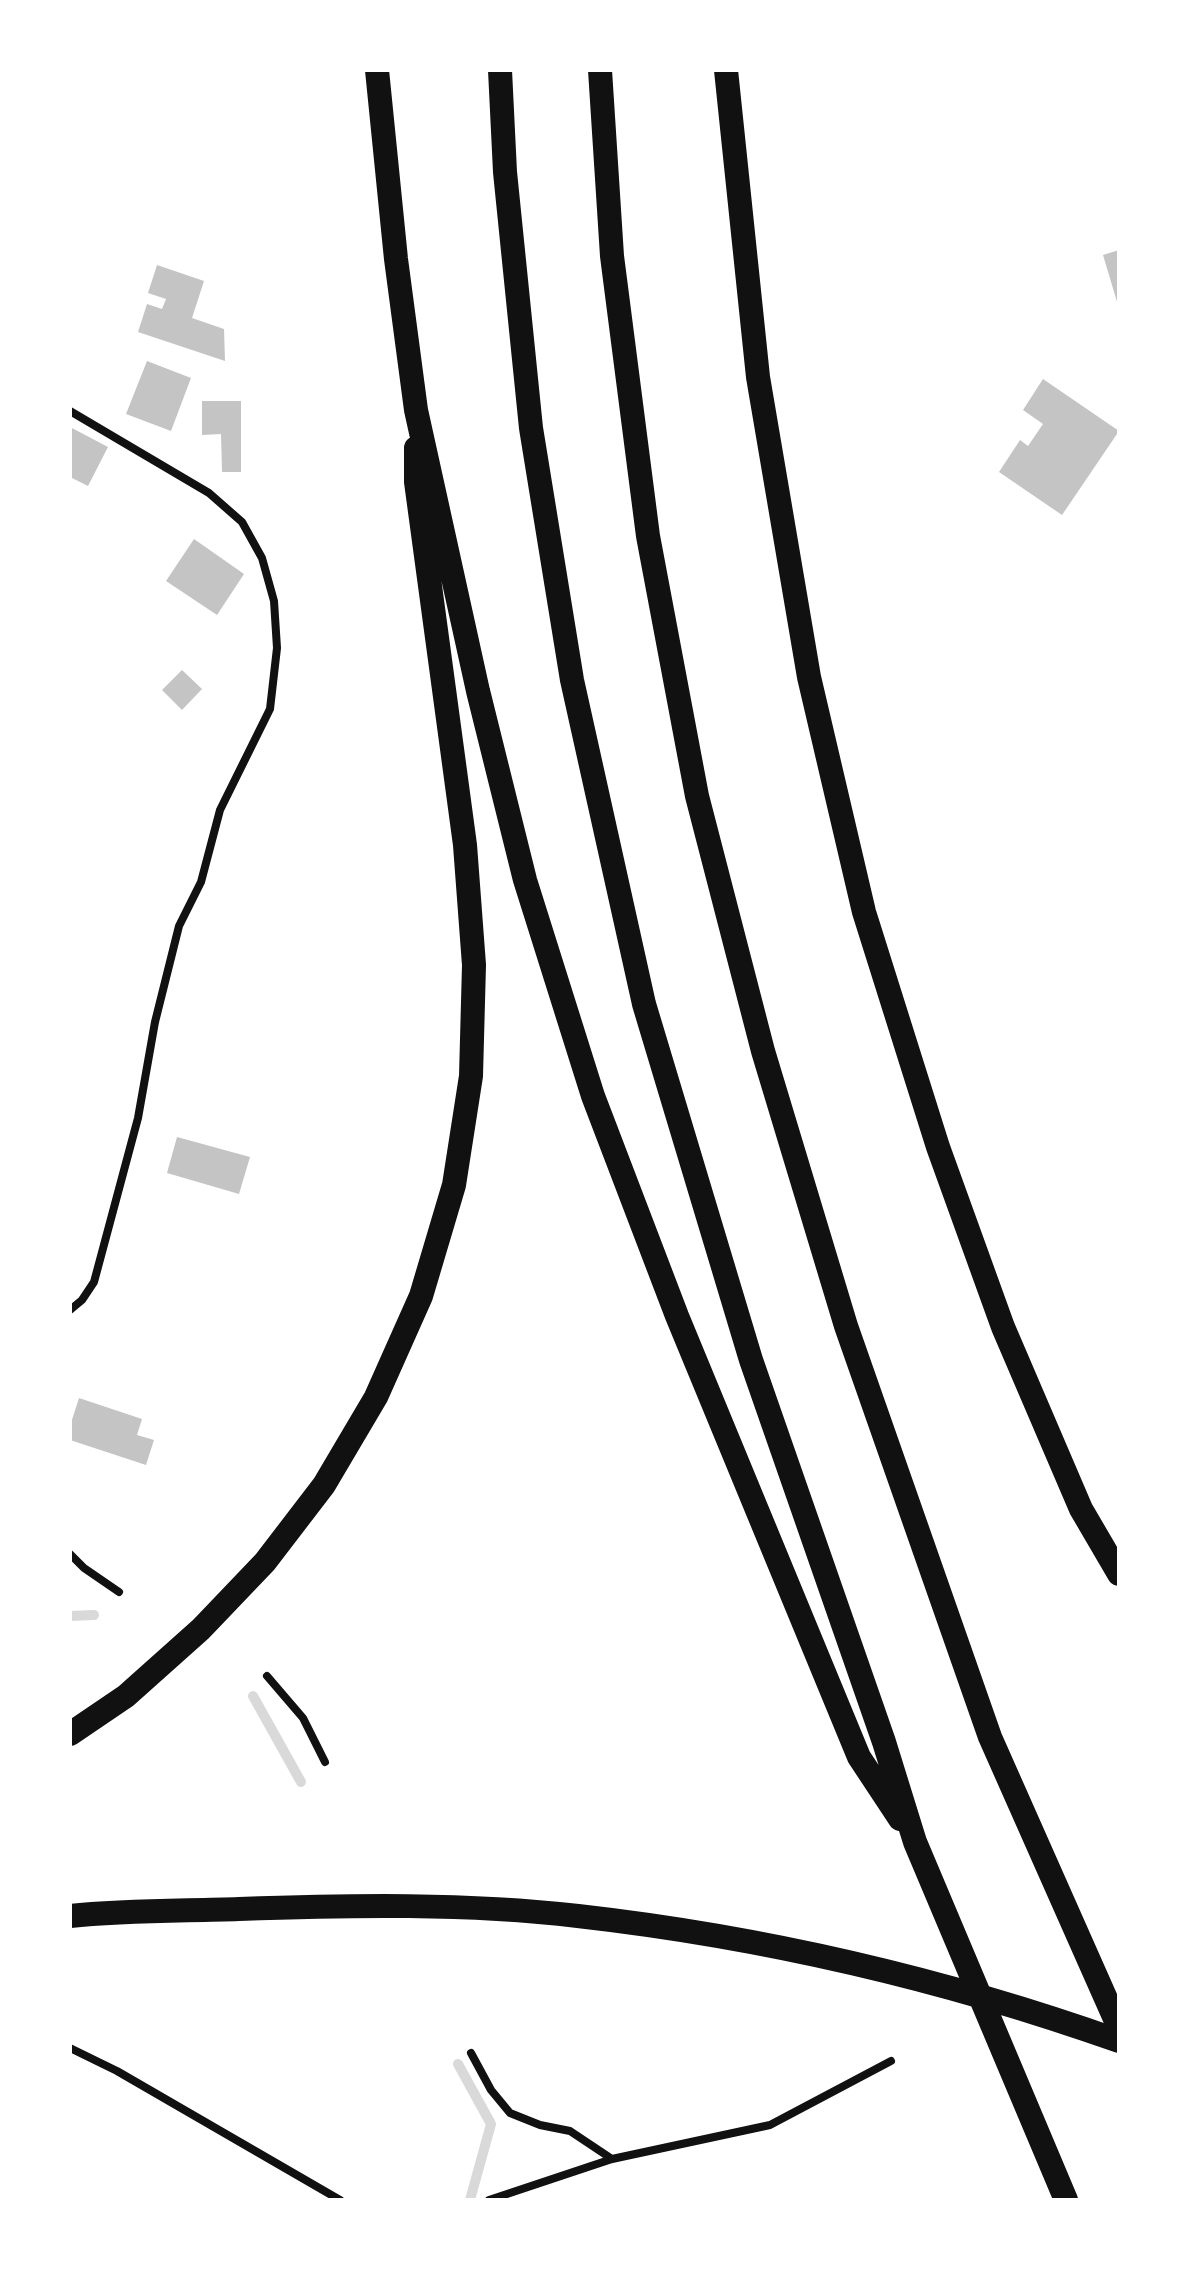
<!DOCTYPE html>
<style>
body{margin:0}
#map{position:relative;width:1189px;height:2270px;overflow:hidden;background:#fff;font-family:"Golos Text",sans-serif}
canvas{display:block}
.frame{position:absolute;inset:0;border:72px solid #fff;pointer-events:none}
</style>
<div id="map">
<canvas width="1189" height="2270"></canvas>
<div class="frame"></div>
</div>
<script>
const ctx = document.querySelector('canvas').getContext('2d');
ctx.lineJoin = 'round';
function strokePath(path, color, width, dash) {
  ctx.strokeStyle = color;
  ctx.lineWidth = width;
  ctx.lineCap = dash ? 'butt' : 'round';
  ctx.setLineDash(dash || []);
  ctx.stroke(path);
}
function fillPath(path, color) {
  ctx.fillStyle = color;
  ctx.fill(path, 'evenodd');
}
const stream = new Path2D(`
 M70,1616L94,1615
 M253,1696L301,1782
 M458,2064L491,2124L470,2200`);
const building = new Path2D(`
 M1119,250V305H1118L1103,255Z
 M157,265L204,281L192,318L224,329L225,361L138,332L147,304L162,309L166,299L148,293Z
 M147,361L191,378L171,431L126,414Z
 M1043,379L1119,431L1062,515L999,472L1020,440L1028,446L1043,424L1023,410Z
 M202,401H241V472H222L221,434L202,435Z
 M70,427L108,447L88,486L70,477Z
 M194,539L244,574L217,615L166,581Z
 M182,670L202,689L182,710L162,690Z
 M177,1137L250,1157L239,1194L167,1173Z
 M79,1398L142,1419L137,1435L154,1440L146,1465L70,1440V1426Z`);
const minor = new Path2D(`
 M70,411L209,493L242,522L262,558L274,601L277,648L270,709L220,810L201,882L179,926L155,1022L138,1118L94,1282L82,1300L70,1310
 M70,1554L84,1568L119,1592
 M267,1676L303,1718L325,1762
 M70,2048L117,2071L340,2200
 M471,2053L491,2090L510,2113L540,2125L570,2131L612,2159
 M489,2200L612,2159L770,2125L891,2061`);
const motorway = new Path2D(`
 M377,70L396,259L416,410L478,691L525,880L593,1096L677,1316L859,1757L900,1819
 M500,70L505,172L531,428L572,680L644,1004L751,1360L884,1742L915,1842L1066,2200
 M600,70L612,256L648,536L697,796L763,1051L846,1326L990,1737L1119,2028
 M726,70L758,377L809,677L864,912L938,1147L1003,1327L1081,1509L1119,1574
 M70,1734L126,1696L201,1629L265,1562L324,1485L376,1397L421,1296L454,1185L471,1076L474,965L465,845L416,482V448
 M70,1916C126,1910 183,1911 239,1909C351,1905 466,1903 578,1916C763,1937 944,1979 1119,2041`);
strokePath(stream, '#d9d9d9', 10);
fillPath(building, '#c4c4c4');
strokePath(minor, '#111', 8);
strokePath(motorway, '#111', 24);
</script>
